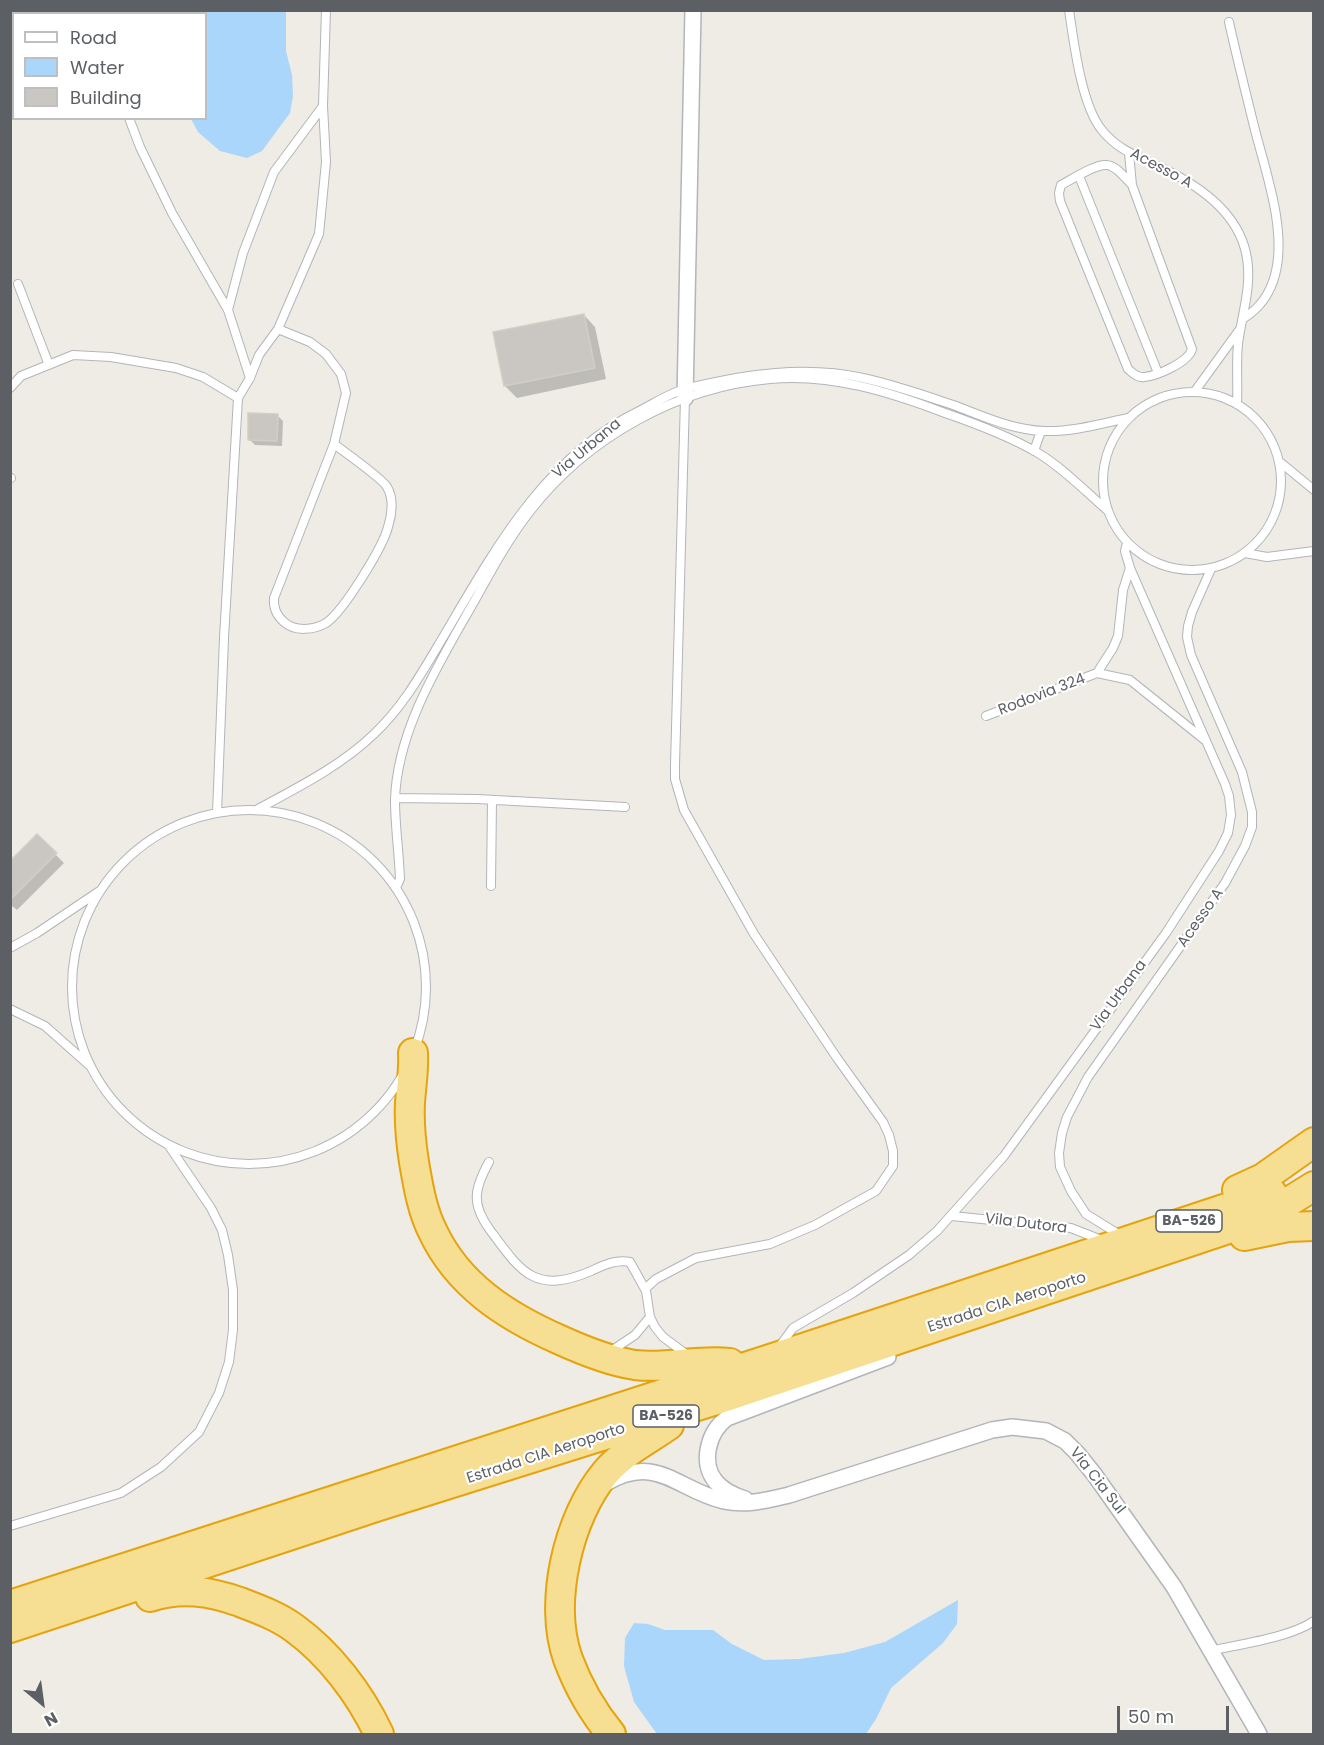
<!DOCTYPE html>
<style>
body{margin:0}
#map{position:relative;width:1324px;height:1745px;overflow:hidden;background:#eeece5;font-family:Poppins,sans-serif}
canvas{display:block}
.frame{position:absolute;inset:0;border:12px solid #5c6064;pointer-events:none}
.legend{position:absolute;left:12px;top:12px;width:195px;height:108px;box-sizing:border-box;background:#fff;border:2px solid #bebfc1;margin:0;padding:8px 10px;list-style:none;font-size:18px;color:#5c6064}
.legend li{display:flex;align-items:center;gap:12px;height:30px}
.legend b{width:30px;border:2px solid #bebfc1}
.north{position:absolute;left:12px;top:1673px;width:60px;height:60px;-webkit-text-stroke:4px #fff;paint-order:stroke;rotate:151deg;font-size:16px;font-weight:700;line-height:24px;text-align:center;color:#5c6064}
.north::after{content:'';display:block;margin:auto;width:21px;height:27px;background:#5c6064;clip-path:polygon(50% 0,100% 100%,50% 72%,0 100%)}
.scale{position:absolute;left:1117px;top:1706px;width:112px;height:27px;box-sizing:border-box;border:3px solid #5c6064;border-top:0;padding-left:8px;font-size:18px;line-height:21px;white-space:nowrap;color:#5c6064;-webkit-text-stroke:4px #fff;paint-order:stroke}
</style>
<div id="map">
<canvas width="1324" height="1745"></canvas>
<div class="frame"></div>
<ul class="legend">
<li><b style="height:8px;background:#fff"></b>Road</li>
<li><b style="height:16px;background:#a9d6fa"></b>Water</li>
<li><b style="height:16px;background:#cac7c2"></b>Building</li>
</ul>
<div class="north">N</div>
<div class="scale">50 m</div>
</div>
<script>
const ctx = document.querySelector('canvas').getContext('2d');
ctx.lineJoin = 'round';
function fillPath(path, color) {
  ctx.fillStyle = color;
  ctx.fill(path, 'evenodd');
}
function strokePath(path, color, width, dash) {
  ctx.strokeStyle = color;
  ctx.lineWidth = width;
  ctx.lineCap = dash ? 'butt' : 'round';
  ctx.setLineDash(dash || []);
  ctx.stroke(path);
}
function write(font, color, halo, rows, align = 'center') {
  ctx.font = font + ' Poppins,sans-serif';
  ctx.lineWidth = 4.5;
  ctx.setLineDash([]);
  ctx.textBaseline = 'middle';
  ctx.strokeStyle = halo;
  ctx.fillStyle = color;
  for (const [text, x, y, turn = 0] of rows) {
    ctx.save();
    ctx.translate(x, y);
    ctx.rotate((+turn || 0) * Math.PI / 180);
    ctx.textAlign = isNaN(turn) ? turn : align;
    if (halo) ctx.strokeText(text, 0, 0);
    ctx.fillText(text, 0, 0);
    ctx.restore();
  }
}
const water = new Path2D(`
 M158,11H286V51L292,75L293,96L290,113L262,151L247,158L220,151L198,132L191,119L206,118V14L158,13Z
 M958,1600L957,1624L943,1643L891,1688L876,1719L866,1734H657L634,1702L624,1666L625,1638L634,1623L648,1624L665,1630H713L732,1644L764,1660L799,1659L844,1653L885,1642Z`);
const shadow = new Path2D(`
 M584,315L595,327L606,379L517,398L505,386Z
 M277,415L283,421L282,446L255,445L249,439Z
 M37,836L64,863L17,910L10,904V863Z`);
const building = new Path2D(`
 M584,314L595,368L504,386L493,332Z
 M248,413L278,414L277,441L248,440Z
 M37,834L57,853L10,900V861Z`);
const lane = new Path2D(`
 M99,10L100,14
 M1069,10C1074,43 1081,103 1101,129C1117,150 1139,157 1162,168C1198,185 1237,212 1246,253C1253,284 1242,313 1238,344C1236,363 1238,384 1237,403
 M1229,22C1237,58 1246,94 1255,130C1266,173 1287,231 1275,275C1270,294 1260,308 1244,318
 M129,118L140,147L172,213L228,310L250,378
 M1129,153L1132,185L1192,349C1189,362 1157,376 1144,377C1137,378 1133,373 1128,369L1060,201L1059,193L1061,185C1071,180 1095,164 1106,165C1116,165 1125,178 1132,185
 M1079,176L1158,373
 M18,284L49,365
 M228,310L243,253L274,172L323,106
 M278,329L310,342L326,354L341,374L346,393L334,444L274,598C273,608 276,615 284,622C295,632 314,630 326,623C343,612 383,547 388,527C392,515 394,498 387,487C383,479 343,451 334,444
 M10,388L21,376L73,355L111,357L176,368L203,377L238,398
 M1195,391L1240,329
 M1103 481a89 89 0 1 1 178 0a89 89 0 1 1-178 0Z
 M1034,451L1041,431
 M1280,462L1314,490
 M10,478H11
 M1245,553L1267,557L1314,551
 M1097,673L1113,648L1118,636L1123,590L1130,568
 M986,716L1097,673L1130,680L1206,741
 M395,798L477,799L625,807
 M256,810C297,788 341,766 374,734C404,706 424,669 445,634C495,549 546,456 639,411C655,403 671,392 688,388C746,374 805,365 863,378C895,385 926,396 956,406C985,417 1013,430 1044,431C1072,432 1100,424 1128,418
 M72 987a177 177 0 1 1 354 0a177 177 0 1 1-354 0Z
 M217,813L224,638L238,398L250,378L259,355L278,329L319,234L326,162L323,106L326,10
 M491,886L492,800
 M396,888L400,879C399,852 395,826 395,800C397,729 441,660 475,600C492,569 509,538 531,510C588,437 678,387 770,379C830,373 890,392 945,413C977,424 1009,436 1038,453C1063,468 1085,491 1107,510
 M10,948L37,933L98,892
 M10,1009L45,1026L89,1065
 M489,1162C474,1189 471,1204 490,1230C521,1272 535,1295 591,1271C604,1265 616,1259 630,1262L646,1291L650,1317L655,1327L663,1337L686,1354
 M952,1216L1071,1228L1099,1239
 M1115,1232L1086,1214L1071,1191L1060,1167L1059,1153L1062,1133L1067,1117L1088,1077L1225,883L1245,846L1252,827V812L1242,772L1191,655L1187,637L1188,626L1192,612L1211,569
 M645,1289L656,1279L696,1258L770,1244L815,1225L876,1191L893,1166V1151L889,1135L883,1122L837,1058L754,934L684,810L675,779V765L685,398
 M779,1347L793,1328L853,1293L909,1255L937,1231L1004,1156L1166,933L1219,851L1228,833L1231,815L1229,796L1225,784L1130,568L1125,551L1127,543
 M611,1351L635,1335L650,1317
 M10,1526L121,1493L161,1467L199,1432L219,1393L229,1362L233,1330V1290L228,1255L222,1230L211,1208L169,1146
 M1210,1651C1240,1644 1289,1638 1314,1621`);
const street = new Path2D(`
 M685,398L693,10
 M606,1483C657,1453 677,1490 724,1501C746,1506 768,1500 789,1495L992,1430L1012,1427L1046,1431L1065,1441L1077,1453L1094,1474L1174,1587L1259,1734
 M745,1499C735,1496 723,1490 716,1482C700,1463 708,1432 727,1418L888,1357`);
const highway = new Path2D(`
 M413,1053C414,1071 411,1086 410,1103C409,1123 411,1143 414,1162C418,1185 422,1211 433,1232C458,1285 506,1316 558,1339C582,1350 609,1361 635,1365C667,1369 699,1359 730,1363
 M1237,1190L1263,1178L1314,1142
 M1244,1236L1288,1227L1314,1226
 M150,1597C181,1587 209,1591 240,1602C258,1609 278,1616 294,1628C330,1654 360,1694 379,1734
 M10,1605L773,1358L1272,1193
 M10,1628L379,1506L726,1397L1231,1228L1277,1209L1314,1186
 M611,1734C593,1712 578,1686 568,1659C548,1603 568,1517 606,1472C623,1452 648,1440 669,1425`);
const shields = [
 [1189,1221,66],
 [666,1416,66]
];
const shieldNames = [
 ["BA-526",1189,1221],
 ["BA-526",666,1416]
];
const streetNames = [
 ["Acesso A",1161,169,28],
 ["Via Urbana",587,449,-40],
 ["Rodovia 324",1042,695,-21],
 ["Acesso A",1201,918,-55],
 ["Via Urbana",1119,996,-54],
 ["Vila Dutora",1026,1224,7],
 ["Estrada CIA Aeroporto",1007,1303,-18],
 ["Estrada CIA Aeroporto",546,1454,-18],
 ["Via Cia Sul",1097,1481,52]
];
fillPath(water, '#a9d6fa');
fillPath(shadow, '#0003');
fillPath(building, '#cac7c2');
strokePath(building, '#d2cec3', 1.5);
strokePath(lane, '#b2b5b9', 10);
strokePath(street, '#b2b5b9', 18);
strokePath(highway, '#e5a40e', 32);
strokePath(lane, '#fff', 8);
strokePath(street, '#fff', 15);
strokePath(highway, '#f6de93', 28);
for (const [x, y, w] of shields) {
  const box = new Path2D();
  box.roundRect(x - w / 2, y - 11, w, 22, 4.5);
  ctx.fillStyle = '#fff';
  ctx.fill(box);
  strokePath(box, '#5c6064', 1.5);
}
write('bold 14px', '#5c6064', null, shieldNames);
write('15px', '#5c6064', '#fff', streetNames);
</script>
